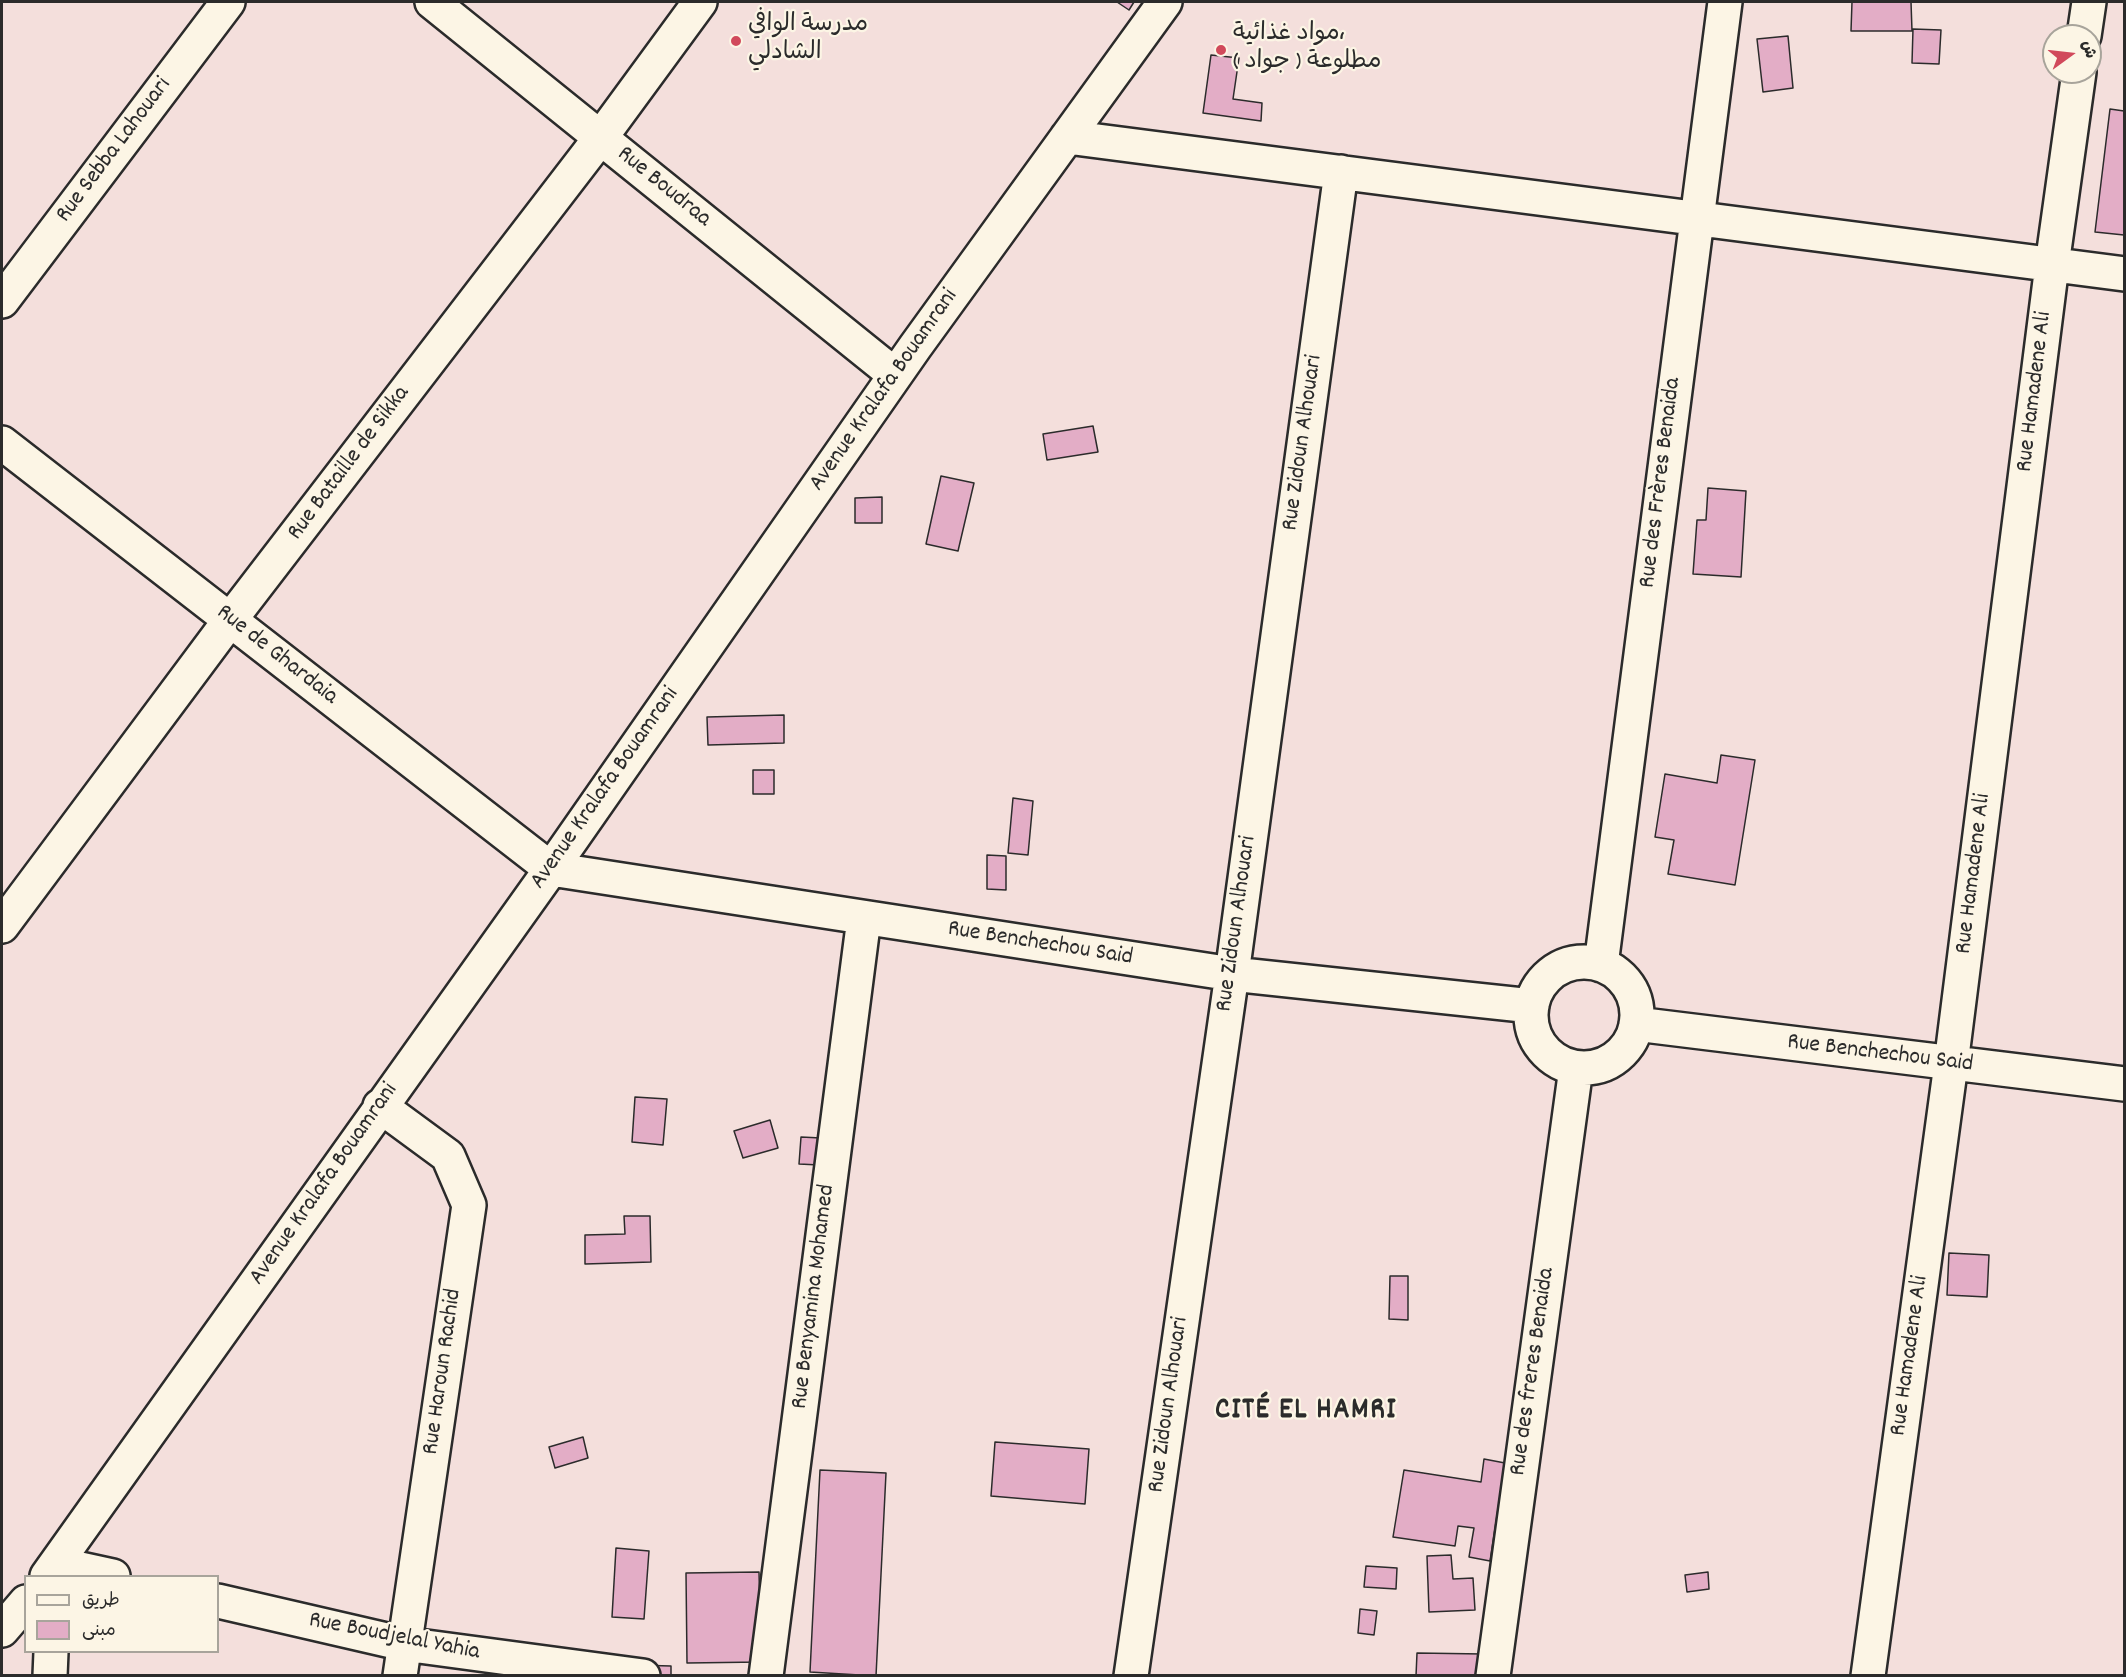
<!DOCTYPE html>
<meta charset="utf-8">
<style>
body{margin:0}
#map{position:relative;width:2126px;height:1677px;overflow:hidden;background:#f4dfdc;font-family:Dekko,"Playpen Sans Arabic",sans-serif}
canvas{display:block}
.frame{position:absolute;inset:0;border:3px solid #2b2b2b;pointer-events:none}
.legend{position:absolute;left:24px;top:1575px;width:195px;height:78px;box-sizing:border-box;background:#fcf5e5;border:2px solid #a8a49b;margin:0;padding:8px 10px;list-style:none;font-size:18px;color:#2b2b2b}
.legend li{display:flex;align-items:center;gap:12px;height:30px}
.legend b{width:30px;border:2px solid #a8a49b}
.north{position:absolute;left:2042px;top:24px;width:60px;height:60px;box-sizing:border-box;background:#fcf5e5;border:2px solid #a8a49b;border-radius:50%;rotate:75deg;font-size:16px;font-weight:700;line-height:24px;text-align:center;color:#2b2b2b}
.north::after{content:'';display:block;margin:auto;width:21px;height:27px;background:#d1495b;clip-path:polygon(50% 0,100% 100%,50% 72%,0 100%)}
</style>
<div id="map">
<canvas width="2126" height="1677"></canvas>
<div class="frame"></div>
<ul class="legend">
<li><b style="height:8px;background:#fcf5e5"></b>طريق</li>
<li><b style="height:16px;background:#e3adc6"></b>مبنى</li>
</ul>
<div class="north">ش</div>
</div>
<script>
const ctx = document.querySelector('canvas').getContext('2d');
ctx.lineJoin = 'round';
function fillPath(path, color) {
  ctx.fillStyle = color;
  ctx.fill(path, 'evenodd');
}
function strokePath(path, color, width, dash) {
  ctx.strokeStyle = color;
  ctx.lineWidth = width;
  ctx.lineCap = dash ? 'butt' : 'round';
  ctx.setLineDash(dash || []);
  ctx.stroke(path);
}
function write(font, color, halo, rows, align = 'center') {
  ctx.font = font + ' Dekko,"Playpen Sans Arabic",sans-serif';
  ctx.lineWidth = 4.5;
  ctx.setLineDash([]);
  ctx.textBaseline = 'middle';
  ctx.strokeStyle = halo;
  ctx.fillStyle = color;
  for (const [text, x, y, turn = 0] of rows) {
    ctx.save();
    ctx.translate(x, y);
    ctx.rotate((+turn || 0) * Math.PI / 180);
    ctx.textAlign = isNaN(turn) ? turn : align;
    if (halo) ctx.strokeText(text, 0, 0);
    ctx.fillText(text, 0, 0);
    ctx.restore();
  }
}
const building = new Path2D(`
 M1117,2H1134L1129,10Z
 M1852,2H1911L1912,31H1851Z
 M1913,29L1941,30L1939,64L1912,63Z
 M1788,36L1793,88L1763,92L1757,39Z
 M1211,55L1239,58L1233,99L1262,103L1261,121L1203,113Z
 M2110,109L2124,111V235L2095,232Z
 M1093,426L1098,452L1047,460L1043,434Z
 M941,476L974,483L958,551L926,544Z
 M1708,488L1746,491L1741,577L1693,574L1697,520H1706Z
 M882,497V523H855V498Z
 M784,715V743L708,745L707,717Z
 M1721,755L1755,760L1735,885L1668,874L1674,840L1655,837L1665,774L1717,783Z
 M753,770H774V794H753Z
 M1013,798L1033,801L1028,855L1008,853Z
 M987,855L1006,856V890L987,889Z
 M635,1097L667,1099L663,1145L632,1142Z
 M770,1120L778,1148L743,1158L734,1131Z
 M801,1137L821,1138L819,1165L799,1164Z
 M624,1216H650L651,1262L585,1264V1235L625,1234Z
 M1949,1253L1989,1255L1987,1297L1947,1295Z
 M1390,1276H1408V1320L1389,1319Z
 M583,1437L588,1458L555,1468L549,1447Z
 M995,1442L1089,1449L1085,1504L991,1496Z
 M1484,1459L1505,1463L1490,1561L1469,1557L1474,1528L1458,1526L1455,1546L1393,1537L1404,1470L1481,1482Z
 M820,1470L886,1473L876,1676L810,1672Z
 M616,1548L649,1551L644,1619L612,1617Z
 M1451,1555L1453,1579L1473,1578L1475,1610L1429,1612L1427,1556Z
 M1366,1566L1397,1568L1396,1589L1364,1587Z
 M759,1572L761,1662L687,1663L686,1573Z
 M1708,1572L1709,1589L1687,1592L1685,1575Z
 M1360,1609L1377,1611L1374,1635L1358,1633Z
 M1417,1653L1483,1654V1676H1416Z
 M635,1665L671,1666V1676H635Z`);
const minor = new Path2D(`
 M432,2L895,375
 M2084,36L2089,2
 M1067,137L2124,274
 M2,301L228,2
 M2,443L551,869L1232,974L1532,1006
 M2,926L230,620L601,137L700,2
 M1531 1015a53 53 0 1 1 106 0a53 53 0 1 1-106 0Z
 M1601,965L1725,2
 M1636,1024L2124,1084
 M380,1106L448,1156L469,1205L400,1676
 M47,1576L551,869L915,347L1165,2
 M57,1576L58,1564L113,1576
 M218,1601L404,1644L643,1676
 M2,1630L26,1602
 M50,1676L51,1652
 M766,1676L864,918
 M1131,1676L1232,974L1341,172
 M1493,1676L1576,1068
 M1868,1676L1951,1064L2052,265L2079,72`);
const markers = [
 [736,41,6,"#d1495b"],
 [1221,50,6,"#d1495b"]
];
const poiNames = [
 ["مدرسة الوافي",748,27],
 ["الشادلي",748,55],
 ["مواد غذائية،",1233,36],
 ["مطلوعة ( جواد )",1233,64]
];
const streetNames = [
 ["Rue Sebba Lahouari",115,151,-53],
 ["Rue Boudraa",663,188,39],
 ["Avenue Kralafa Bouamrani",885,391,-55],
 ["Rue Hamadene Ali",2036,392,-83],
 ["Rue Zidoun Alhouari",1304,443,-82],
 ["Rue Bataille de Sikka",350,464,-53],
 ["Rue des Frères Benaida",1662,483,-83],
 ["Rue de Ghardaia",276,656,38],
 ["Avenue Kralafa Bouamrani",606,789,-55],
 ["Rue Hamadene Ali",1975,874,-83],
 ["Rue Zidoun Alhouari",1238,924,-82],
 ["Rue Benchechou Said",1040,945,9],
 ["Rue Benchechou Said",1880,1055,7],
 ["Avenue Kralafa Bouamrani",325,1185,-55],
 ["Rue Benyamina Mohamed",815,1297,-83],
 ["Rue Hamadene Ali",1911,1356,-82],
 ["Rue Haroun Rachid",444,1372,-82],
 ["Rue des freres Benaida",1534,1372,-82],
 ["Rue Zidoun Alhouari",1170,1405,-82],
 ["Rue Boudjelal Yahia",394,1638,11]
];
const districtNames = [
 ["CITÉ EL HAMRI",1306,1413]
];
fillPath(building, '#e3adc6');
strokePath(building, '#2b2b2b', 1.5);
strokePath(minor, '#2b2b2b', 38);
strokePath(minor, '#fcf5e5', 33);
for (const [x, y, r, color] of markers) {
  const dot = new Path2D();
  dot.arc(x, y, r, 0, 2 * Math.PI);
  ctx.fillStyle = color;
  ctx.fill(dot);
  strokePath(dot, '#fcf5e5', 2);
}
write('24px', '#2b2b2b', '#fcf5e5', poiNames, 'left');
write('24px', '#2b2b2b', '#fcf5e5', streetNames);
ctx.letterSpacing = '1.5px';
write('bold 30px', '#2b2b2b', '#fcf5e5', districtNames);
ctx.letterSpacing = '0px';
</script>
